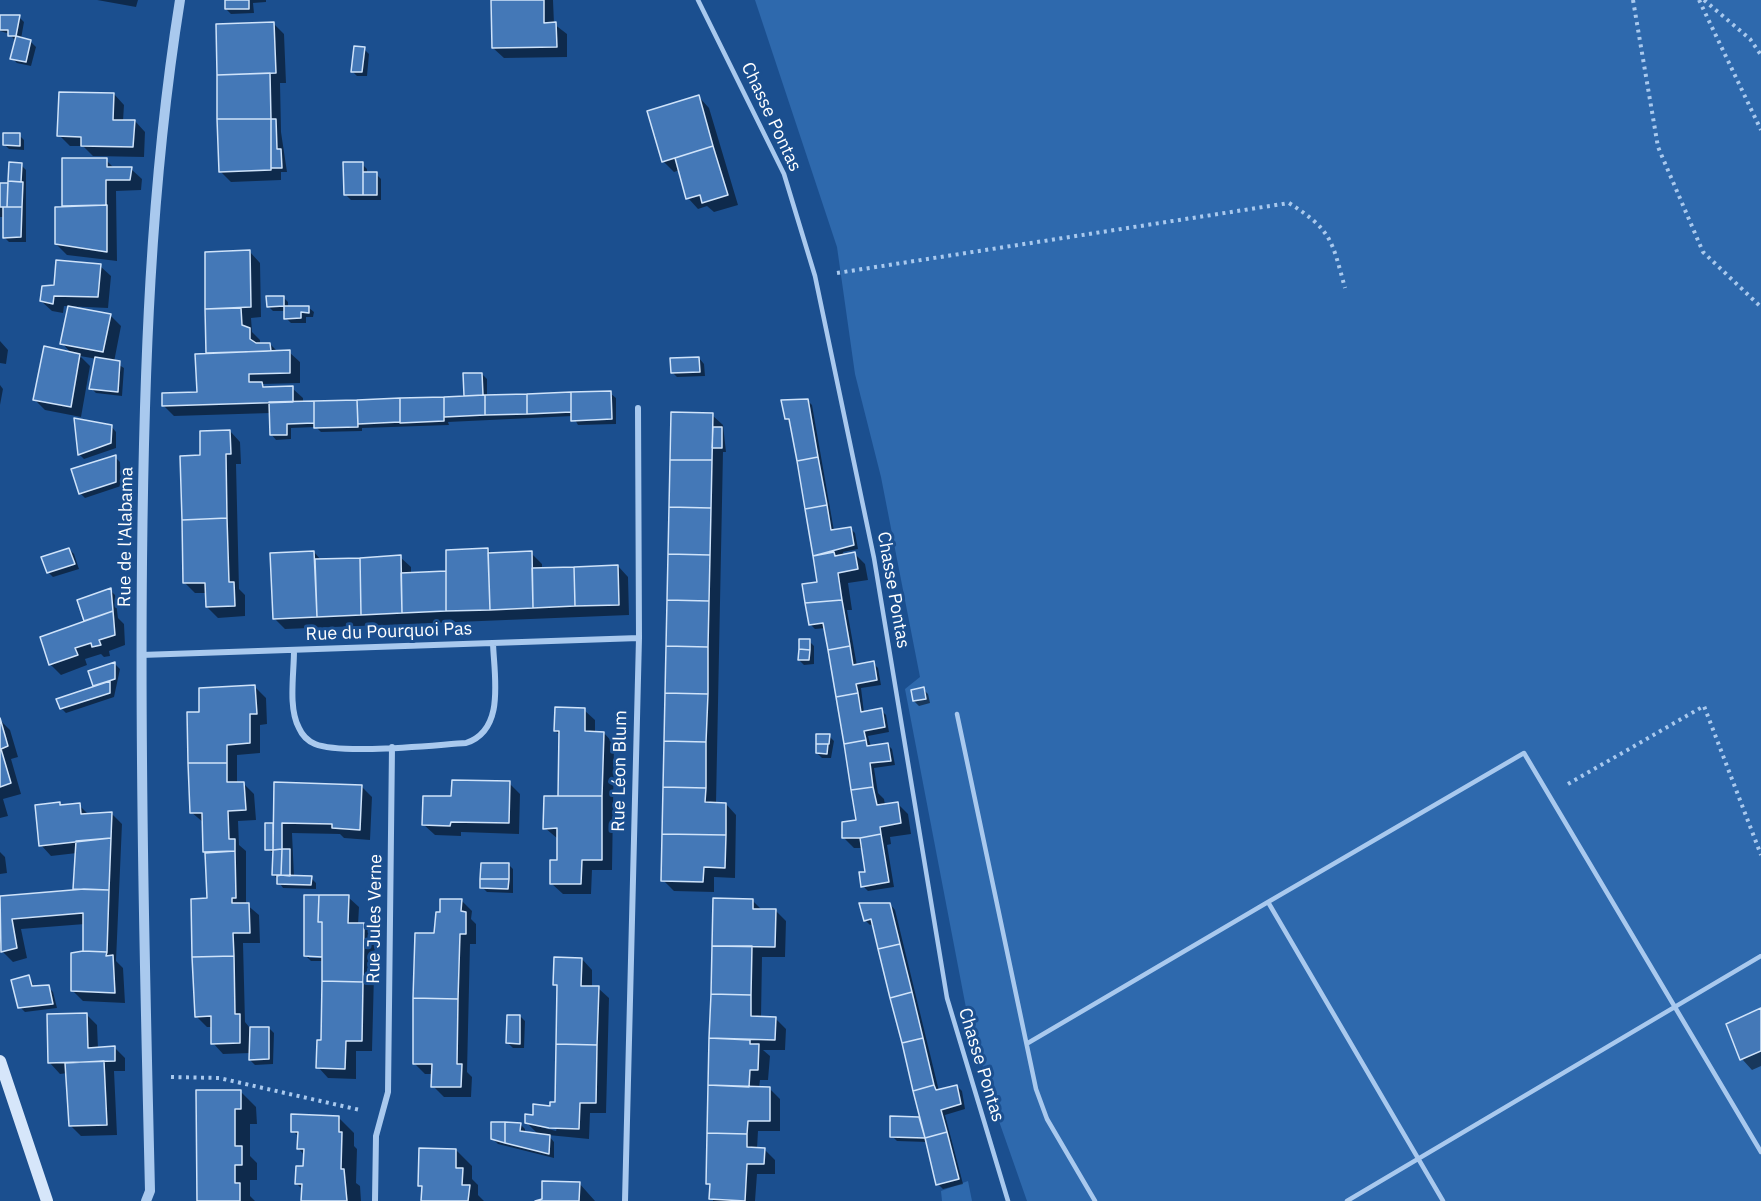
<!DOCTYPE html>
<meta charset="utf-8">
<style>
body{margin:0}
canvas{display:block;background:#1b4f8f}
</style>
<canvas width="1761" height="1201"></canvas>
<script>
const ctx = document.querySelector('canvas').getContext('2d');
ctx.lineJoin = 'round';
function fillPath(path, color) {
  ctx.fillStyle = color;
  ctx.fill(path, 'evenodd');
}
function strokePath(path, color, width, dash) {
  ctx.strokeStyle = color;
  ctx.lineWidth = width;
  ctx.lineCap = dash ? 'butt' : 'round';
  ctx.setLineDash(dash || []);
  ctx.stroke(path);
}
function write(font, color, halo, rows, align = 'center') {
  ctx.font = font + ' "IBM Plex Sans",sans-serif';
  ctx.lineWidth = 6;
  ctx.setLineDash([]);
  ctx.textBaseline = 'middle';
  ctx.strokeStyle = halo;
  ctx.fillStyle = color;
  for (const [text, x, y, turn = 0] of rows) {
    ctx.save();
    ctx.translate(x, y);
    ctx.rotate((+turn || 0) * Math.PI / 180);
    ctx.textAlign = isNaN(turn) ? turn : align;
    if (halo) ctx.strokeText(text, 0, 0);
    ctx.fillText(text, 0, 0);
    ctx.restore();
  }
}
const green = new Path2D(`
 M755,0H1761V1201H1027L1000,1124L967,1013L905,689L920,677L881,477L855,374L837,247Z
 M968,1181L972,1201H942L941,1191Z`);
const shadow = new Path2D(`
 M97,0H138L136,7Z
 M226,0H266V2L253,3L254,13L231,14L226,9Z
 M493,0H553L554,24L567,34V57L504,58L493,48Z
 M0,16L19,17L24,22L21,39L31,42L36,47L31,66L17,63L12,58L16,42L10,34L0,31Z
 M273,23L284,34L286,83H280L281,132L287,172H281V180L231,182L220,171Z
 M364,49L369,54L367,76H357L352,71Z
 M114,94L124,105L123,121H135L145,132L144,157L93,156L83,146H70L59,135Z
 M699,97L709,108L738,205L714,212L707,206L698,209L688,198L680,170L674,172L663,161Z
 M19,135L24,140V150L9,149L4,144Z
 M63,160H106L115,169H131L142,179L141,190L116,191L117,261L67,255L56,244L63,208Z
 M362,164L367,169V174H376L381,179V200H351L346,195Z
 M21,165L26,170V242H9L4,237L5,217H0V185H8Z
 M250,252L260,263L261,317L251,318L252,332L260,340V345L270,344L278,352H289L300,362V383L262,384L267,388H292L303,398V403L465,397V374H482L487,379V397L610,393L616,398V424L578,425L573,416L448,422L449,425L362,428V431L321,432L316,427L291,428V439L276,440L271,434V413L174,416L163,405L198,394L207,355V254Z
 M100,266L111,276L108,308L64,306L63,313L52,311L41,301L56,287Z
 M283,297L288,302V308L308,307L314,312L313,317H306V323H291L286,318L285,311H273L268,306Z
 M70,308L111,316L121,326L114,362L124,368L122,396L96,393L91,388L97,359L80,356L90,366L81,417L45,410L35,400L72,354L62,343Z
 M0,341L8,350L6,364L0,363Z
 M699,358L704,364L705,376L677,377L672,372Z
 M0,385L3,389L0,405Z
 M807,400L812,405L834,531L850,528L855,533L858,549L843,552L844,555L855,554L865,564L868,580L848,583L852,610H847L857,666L873,663L878,668L881,685L861,688L864,713L881,710L886,715L889,732L868,736L871,747L887,744L892,749L895,765L874,768L878,793L884,799L885,805L897,803L908,814L911,834L890,837L891,844L887,845L894,887L868,891L863,886L867,873L863,848H854L843,837L858,821L826,628L815,629L810,624L819,583L816,558L791,423L787,419Z
 M712,415L723,425L726,452H723L716,804H726L736,815L735,878L714,877V892L674,891L663,880Z
 M111,426L116,432V448L84,459L79,454Z
 M230,431L240,442L241,464H236L239,589L245,595V616L218,618L207,607V593H195L185,583L202,456Z
 M115,457L120,462L121,486L85,498L80,493Z
 M69,549L74,554L79,569L53,577L48,572Z
 M488,549L492,554L531,553L542,564V569L618,566L628,577L629,615L285,629L274,618L314,552L321,560L400,557L411,567V574L448,573Z
 M110,590L115,595L118,618L124,624L125,645L109,651L110,656L104,657L101,654L85,659L87,665L61,675L50,664L87,622L86,620Z
 M809,641L814,646V664L804,665L799,660Z
 M115,664L120,669L114,697L66,713L61,708L95,687L90,672Z
 M255,687L266,698L267,724L260,725V753L237,755V783H243L254,794L256,820L238,821L239,845L246,851V904L259,915L260,943H243L245,1022L250,1028H269L274,1033L273,1064L255,1065L250,1060L251,1053L223,1054L213,1043V1027H207L196,1016L209,899L204,823L191,812L201,713Z
 M923,689L928,694L930,703L919,706L914,701Z
 M584,710L595,720V733H604L614,744L612,870H592L591,894H563L552,884L558,861V839L545,828L560,798L561,736L555,731Z
 M0,720L10,730L18,757L11,759L21,794L3,799L8,816L0,818Z
 M829,736L834,741L831,758H822L817,753Z
 M509,783L520,794L519,834L461,832V836L435,835L424,825L452,797Z
 M276,784L361,786L372,797L370,840L344,838L340,834L292,833L294,877L311,878L316,883V889L283,888L274,875L275,854L267,849L273,825L275,827Z
 M79,805L89,815L111,813L122,824L116,961L123,968L125,1003L83,1001L72,990L85,952V924L21,929L27,958L13,962L2,951L0,944V897L75,891L77,853L51,856L41,845Z
 M0,852L5,857L7,873L0,874Z
 M508,864L513,869V893L487,892L482,887Z
 M348,897L359,907L358,925H364L375,936L372,1051H356V1079L328,1078L318,1067L323,1041L324,961H311L306,956ZM309,955H330V958H309Z
 M461,900L472,911L471,919L476,924V944H470L467,1072L472,1077L471,1097H444L433,1086V1074H425L414,1063L442,913Z
 M714,900H752L762,910H775L786,921L785,957H762L761,1018H775L786,1029L785,1050H763L770,1056L768,1080H760L759,1088H769L780,1099V1131H758L757,1149H764L775,1160V1174H757L755,1201H713L711,1186L708,1183Z
 M890,904L895,910L939,1091L957,1086L962,1091L965,1109L945,1115L963,1184L943,1189L938,1184L927,1142L897,1141L892,1136V1117L921,1119L874,924L870,925L865,920Z
 M582,959L592,970V987L598,988L609,998L606,1113H590L589,1139L548,1135L554,1142V1158L498,1144L493,1139L520,1124L525,1129V1133L539,1135L526,1122L556,1104L559,988L555,984ZM533,1125L557,1128L556,1131Z
 M29,976L35,988L48,987L53,992L57,1008L25,1012L20,1007Z
 M1761,1010V1066L1752,1070L1742,1059Z
 M86,1014L97,1025L98,1049L114,1047L125,1058V1071H114L117,1135L81,1136L70,1125L68,1073L60,1074L50,1063Z
 M520,1016L525,1021L524,1048H513L508,1043Z
 M240,1091L256,1107L257,1124H250V1156L257,1163V1180H250V1196L255,1201H199Z
 M338,1117L354,1133V1146L357,1149L356,1183L360,1186L361,1201H303V1190L297,1184L305,1168V1156L299,1149V1137L293,1131Z
 M456,1150L472,1166V1179L478,1185V1195L484,1201H423V1189L420,1186Z
 M579,1183L595,1201H536L543,1200Z`);
const building = new Path2D(`
 M225,0H249V9H225Z
 M491,0H544V23L556,22L557,47L492,48Z
 M0,15H20L16,36H8V30H0Z
 M274,22L276,73L217,75L216,24Z
 M16,36L31,40L26,62L10,59Z
 M354,46L365,47L362,72H351Z
 M270,73L271,119H217V75Z
 M59,92L114,93L113,120H135L133,147L81,146V137L57,136Z
 M699,95L713,146L662,162L647,111Z
 M217,119H271V170L219,172Z
 M271,119H276L277,149H281L282,168H271Z
 M3,133H20V146L3,145Z
 M713,146L728,195L702,203L700,195L686,199L675,158Z
 M62,158H107V167H132L130,180H106V205L62,206Z
 M9,162L22,163L21,182L8,181Z
 M343,162H363V195H344Z
 M363,172H377V195H363Z
 M8,181L23,182L22,207H7Z
 M0,183H8L7,207H0Z
 M107,205V252L55,244V207Z
 M3,207H22L21,237L3,238Z
 M250,250L251,307L205,309V252Z
 M56,260L101,264L98,297L54,296L53,304L40,301L42,286L54,285Z
 M266,296H284V306L267,307Z
 M68,306L111,314L103,352L60,344Z
 M284,306H309V313L301,312V318L284,319Z
 M241,308L242,325L250,328V339L256,343H270L271,351L206,353L205,309Z
 M44,346L80,354L71,407L33,400Z
 M290,350V373L249,374V382H262L263,387L293,386V402L162,406V393L197,392L195,354Z
 M95,357L120,361L118,392L89,389Z
 M699,357L700,372L671,373L670,358Z
 M463,373H482L483,395L464,396Z
 M611,391L612,419L571,421V392Z
 M571,392V412L527,414V394Z
 M527,394V414L485,415V395Z
 M485,395V415L444,417V397Z
 M444,397V421L400,423V398Z
 M400,398V422L358,424L357,400Z
 M808,399L818,457L797,461L789,419H785L781,400Z
 M357,400L358,427L314,428V401Z
 M314,401V423L287,424V435H270L269,402Z
 M671,412L713,413L712,460H670Z
 M74,418L112,425L111,443L78,455Z
 M713,427H722V448H712Z
 M230,430L231,454H226L227,518L182,520L180,456L200,455V431Z
 M116,455V482L79,494L71,469Z
 M818,457L827,505L805,509L797,461Z
 M670,460H712L711,508L669,507Z
 M827,505L831,530L851,527L854,545L813,556L805,509Z
 M669,507L711,508L710,555L668,554Z
 M227,518L229,582H234L235,606L206,607L205,583H183L182,520Z
 M69,548L75,564L47,573L41,557Z
 M488,548L490,610L446,611V550Z
 M314,551L317,617L273,619L270,553Z
 M532,551L533,608L490,610L488,553Z
 M834,552L835,556L855,552L858,569L838,573L842,600L805,603L802,584L817,582L813,556Z
 M668,554L710,555L709,601L667,600Z
 M401,555L402,613L361,615L360,558Z
 M360,558L361,615L317,617L315,559Z
 M618,565L619,605L575,606L574,567Z
 M574,567L575,606L533,608L532,568Z
 M446,571V611L402,613L401,573Z
 M111,588L113,611L84,621L77,600Z
 M667,600L709,601L708,647L666,646Z
 M842,600L850,646L828,650L823,623L809,625L805,603Z
 M113,611L115,635L99,640L101,645L92,647L91,643L75,648L78,655L49,665L40,637Z
 M799,639H810V650L799,649Z
 M666,646L708,647V694L665,693Z
 M850,646L853,665L874,661L877,680L856,684L858,693L836,697L828,650Z
 M799,649L810,650L809,660H798Z
 M115,662V679L93,686L88,671Z
 M110,681V693L60,709L56,699Z
 M255,685L257,714H250V743L227,745V763H188L187,712H199V688Z
 M924,687L926,699L913,701L911,690Z
 M665,693L708,694L706,742L664,741Z
 M858,693L861,712L882,708L885,727L864,731L866,740L844,744L836,697Z
 M555,707L585,708V731L604,732L602,796H558L559,731H554Z
 M0,718L8,746L1,749L11,783L0,787Z
 M816,734H830L829,744H816Z
 M866,740L867,746L888,743L891,761L870,763L873,787L851,790L844,744Z
 M664,741L706,742V788L663,787Z
 M816,744H828L827,754L816,753Z
 M188,763H227V782H244L246,810L228,811L229,839H235V851L203,852L202,813H190Z
 M452,780L510,781L509,823L451,822L450,826L422,825L423,796H451Z
 M274,782L362,785L360,830L332,828V824L282,823V849L273,850Z
 M663,787L706,788L705,802L726,803V835L662,834Z
 M873,787L877,805L898,802L901,823L880,827L881,834L860,838H842V822L856,820L851,790Z
 M544,796H602V860H582L581,884H550V860H557V828L543,829Z
 M60,802V805L80,803L81,814L112,812L111,838L39,846L35,805Z
 M265,823H273V850H265Z
 M662,834L726,835L725,868L704,867L703,882L661,881Z
 M881,834L889,882L861,887L859,872H865L860,838Z
 M111,838L109,890L73,889L76,841Z
 M282,849L281,875H272L273,850Z
 M282,849H290V876L281,875Z
 M235,851L236,898H232V903H249L250,933H233L234,956L192,957L191,899L207,898L205,853Z
 M481,863H509V879H480Z
 M281,875L312,876L311,885L277,884V876Z
 M480,879H509L508,889L480,888Z
 M84,889L109,890L107,952L83,951V913L12,919L17,948L1,952L0,896Z
 M304,895H319L318,922H322V957L304,956Z
 M319,895H349L348,923H364L363,982L322,981V922H318Z
 M713,898L753,899V909H776L775,947L712,946Z
 M440,899H462L461,911L466,912V934H460L458,999L413,998L415,933H434L436,912H440Z
 M859,903H890L900,944L878,949L871,919L864,921Z
 M900,944L912,992L890,998L878,949Z
 M712,946H752L751,995L711,994Z
 M83,951L107,952L106,956L113,955L115,993L71,991V953Z
 M234,956L235,1014H240V1043L211,1044V1016L195,1017L192,957Z
 M554,957L582,958L581,986H599L597,1045L556,1044L557,985H553Z
 M29,975L32,986L49,985L53,1004L18,1008L11,980Z
 M322,981L363,982L362,1041H346L345,1069L316,1068L317,1040H321Z
 M912,992L923,1038L902,1043L890,998Z
 M711,994L751,995V1016L776,1017L775,1040L709,1038Z
 M413,998L458,999L457,1064H462L461,1087H431L432,1064H413Z
 M1761,1008V1051L1740,1060L1726,1024Z
 M87,1013L88,1048L115,1046V1061L48,1063L47,1014Z
 M507,1015H520V1044L506,1043Z
 M250,1027H269V1059L249,1060Z
 M709,1038L750,1040V1044H759L758,1070H750L749,1087L708,1085Z
 M923,1038L934,1085L913,1091L902,1043Z
 M556,1044L597,1045L596,1103H580L579,1129L549,1128L525,1123V1114L533,1115V1104L550,1106V1102H555Z
 M104,1061L107,1125L69,1126L65,1063Z
 M708,1085L770,1087V1121H748L747,1134L707,1133Z
 M934,1085L936,1090L957,1085L961,1104L941,1110L947,1132L925,1138L913,1091Z
 M196,1090H241V1109H235V1146H242V1165H235V1183H240V1201H197Z
 M291,1114L339,1116V1132H342L341,1169H344L347,1201H301L302,1184H295L296,1166H303L304,1149H297L298,1132H291Z
 M890,1116L919,1117L925,1138L890,1137Z
 M491,1122H505V1143L491,1139Z
 M505,1122L521,1123L520,1131L550,1135L549,1154L505,1143Z
 M947,1132L959,1179L936,1185L925,1138Z
 M707,1133L747,1134V1147L765,1148L764,1164H747L745,1201L709,1199L710,1184H706Z
 M419,1148L456,1149V1168H463L462,1185H470L468,1201H421L422,1186H418Z
 M542,1181L580,1182L579,1201H535L542,1199Z`);
const path = new Path2D(`
 M1633,0L1658,147L1703,252L1761,307
 M1699,0L1761,130
 M1704,0L1750,39L1761,55
 M837,273L1289,203C1332,230 1332,241 1345,288
 M1568,784L1704,706L1761,855
 M171,1077L219,1078L360,1110`);
const service = new Path2D(`
 M698,0L784,174L815,276L874,558L947,998L1008,1201
 M957,714L1036,1089L1047,1119L1095,1201
 M1028,1043L1268,902
 M1347,1201L1761,956
 M1443,1201L1268,902L1524,753L1761,1152`);
const minor = new Path2D(`
 M294,651C294,674 288,708 299,728C302,735 308,741 315,744C342,755 433,745 466,743C506,730 494,676 493,643
 M141,655L639,638
 M375,1201L376,1136L388,1092L392,747
 M625,1201L639,638L638,408`);
const tertiary = new Path2D(`
 M146,1201L150,1191C145,981 140,771 142,562C144,372 150,187 180,0`);
const secondary = new Path2D(`
 M0,1061L47,1201`);
const streetNames = [
 ["Chasse Pontas",771,117,65],
 ["Rue de l'Alabama",126,537,-89],
 ["Chasse Pontas",893,590,80],
 ["Rue du Pourquoi Pas",389,632,-2],
 ["Rue Léon Blum",620,771,-89],
 ["Rue Jules Verne",375,919,-89],
 ["Chasse Pontas",981,1065,73]
];
fillPath(green, '#2e69ad');
fillPath(shadow, '#0007');
fillPath(building, '#4478b7');
strokePath(building, '#cfe3fa', 1.5);
strokePath(path, '#a9c9ee', 4, [3, 4.5]);
strokePath(service, '#a9c9ee', 4.5);
strokePath(minor, '#a9c9ee', 6);
strokePath(tertiary, '#a9c9ee', 10);
strokePath(secondary, '#d6e6fa', 12);
write('18px', '#fff', '#1b4f8f', streetNames);
</script>
